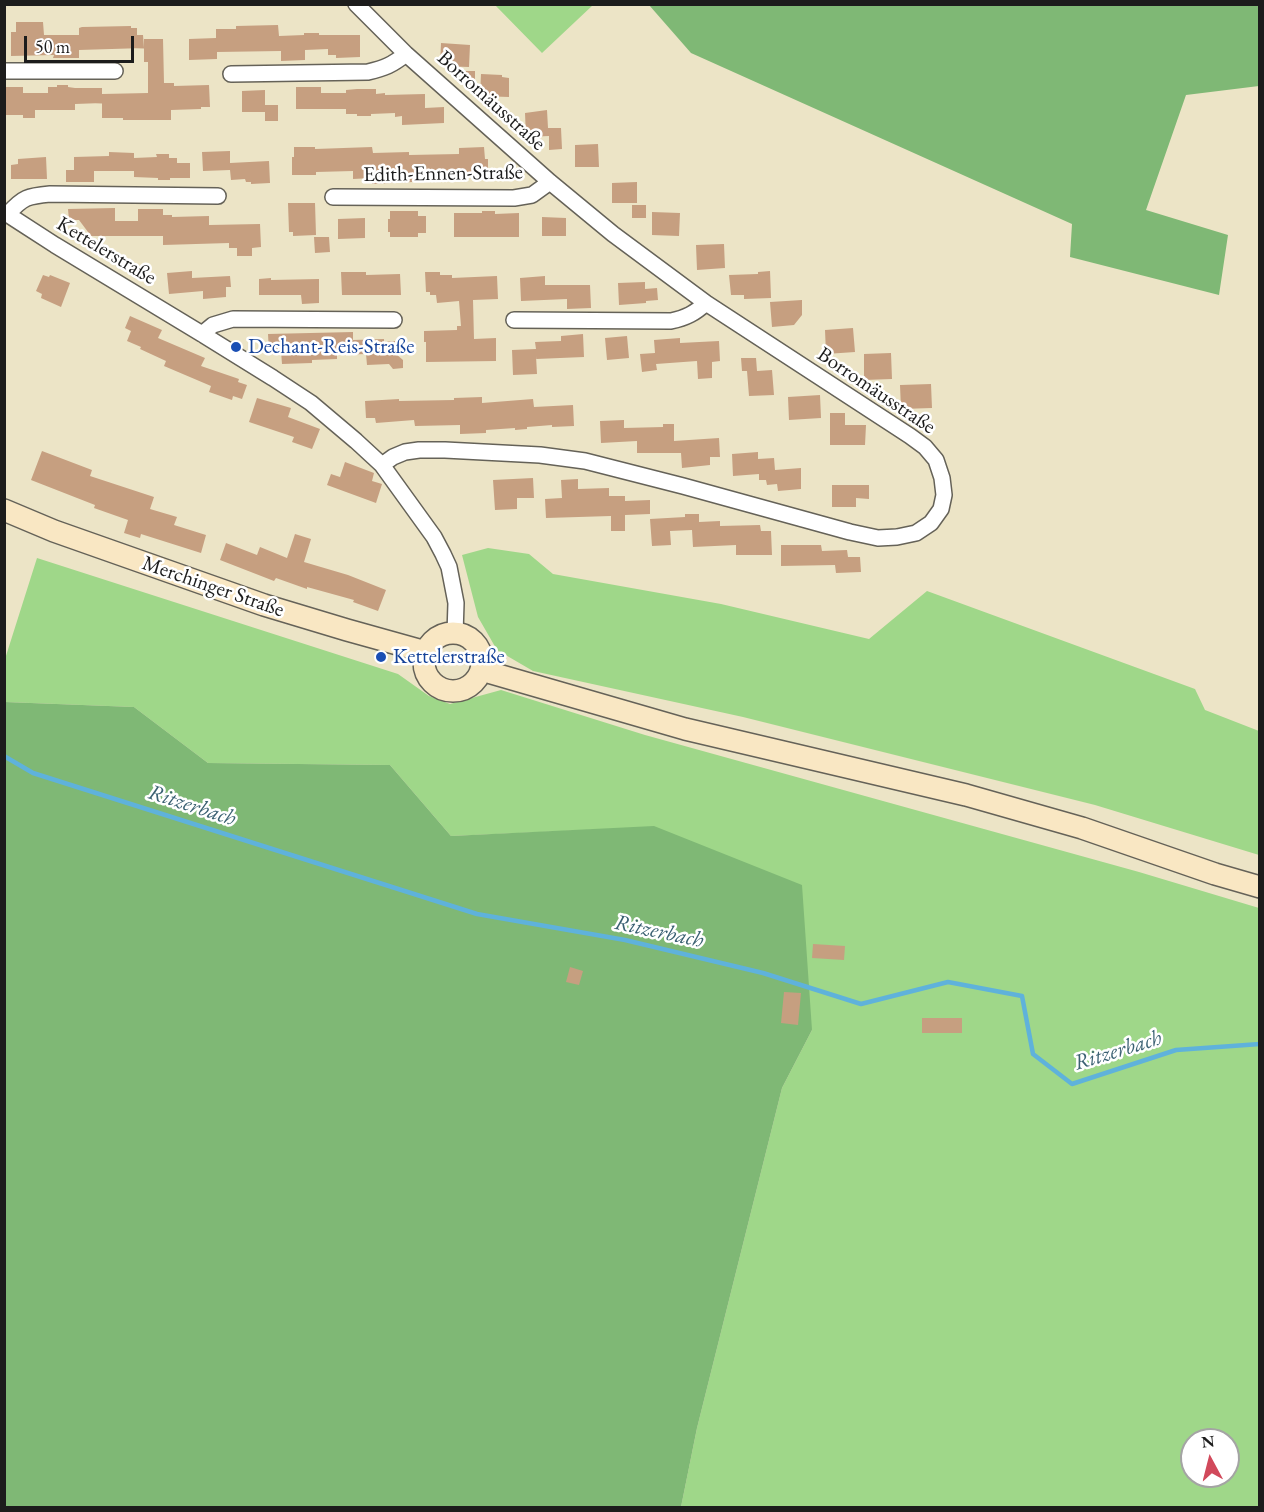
<!DOCTYPE html>
<meta charset="utf-8">
<style>
body{margin:0}
#map{position:relative;width:1264px;height:1512px;overflow:hidden;background:#ece4c6;font-family:"EB Garamond",serif}
canvas{display:block}
.frame{position:absolute;inset:0;border:6px solid #1c1c1c;pointer-events:none}
.north{position:absolute;left:1180px;top:1428px;width:60px;height:60px;box-sizing:border-box;background:#fff;border:2px solid #a4a4a4;border-radius:50%;rotate:353deg;font-size:16px;font-weight:700;line-height:24px;text-align:center;color:#1c1c1c}
.north::after{content:'';display:block;margin:auto;width:21px;height:27px;background:#d1495b;clip-path:polygon(50% 0,100% 100%,50% 72%,0 100%)}
.scale{position:absolute;left:24px;top:36px;width:110px;height:27px;box-sizing:border-box;border:3px solid #1c1c1c;border-top:0;padding-left:8px;font-size:18px;line-height:21px;white-space:nowrap;color:#1c1c1c;-webkit-text-stroke:4px #fff;paint-order:stroke}
</style>
<div id="map">
<canvas width="1264" height="1512"></canvas>
<div class="frame"></div>
<div class="north">N</div>
<div class="scale">50 m</div>
</div>
<script>
const ctx = document.querySelector('canvas').getContext('2d');
ctx.lineJoin = 'round';
function fillPath(path, color) {
  ctx.fillStyle = color;
  ctx.fill(path, 'evenodd');
}
function strokePath(path, color, width, dash) {
  ctx.strokeStyle = color;
  ctx.lineWidth = width;
  ctx.lineCap = dash ? 'butt' : 'round';
  ctx.setLineDash(dash || []);
  ctx.stroke(path);
}
function write(font, color, halo, rows, align = 'center') {
  ctx.font = font + ' "EB Garamond",serif';
  ctx.lineWidth = 5;
  ctx.setLineDash([]);
  ctx.textBaseline = 'middle';
  ctx.strokeStyle = halo;
  ctx.fillStyle = color;
  for (const [text, x, y, turn = 0] of rows) {
    ctx.save();
    ctx.translate(x, y);
    ctx.rotate((+turn || 0) * Math.PI / 180);
    ctx.textAlign = isNaN(turn) ? turn : align;
    if (halo) ctx.strokeText(text, 0, 0);
    ctx.fillText(text, 0, 0);
    ctx.restore();
  }
}
const green = new Path2D(`
 M495,5H593L542,53Z
 M488,548L529,554L553,574L721,604L869,639L927,591L1195,689L1205,710L1259,731V855L1095,805L743,717L533,671L497,650L478,617L462,555Z
 M37,558L398,674L429,696L450,704L501,690L645,735L1139,872L1259,908V1507H681L697,1428L782,1088L812,1030L654,827L451,836L390,765L208,763L134,707L5,702V659ZM1192,1440H1228V1476H1192Z`);
const forest = new Path2D(`
 M649,5H1259V86L1186,95L1146,210L1228,235L1219,295L1070,257L1072,224L691,53Z
 M5,702L134,707L208,763L390,765L451,836L654,826L802,885L812,1030L782,1088L697,1428L681,1507L5,1508Z`);
const stream = new Path2D(`
 M4,756L33,773L477,914L625,940L763,973L861,1004L948,982L1022,996L1033,1054L1072,1084L1176,1050L1260,1044`);
const building = new Path2D(`
 M16,22H43L44,35H79V28L82,27L131,26V28H137V35H143L144,48L79,50V58H53L54,55L11,56V32H16Z
 M278,25L279,36L304,35V33H319V35H360V57L336,58V55H328V49L305,50V60L281,61V51L217,52V59L189,60V39L216,38V29H236V26Z
 M144,39H163L164,83H174V86L209,85L210,107H201V109L171,110V120H123V118H102V94L148,93V62H144Z
 M441,43L470,45L469,67L440,66Z
 M462,71H475V85L462,84Z
 M481,74L502,75V77L509,78V97L480,96Z
 M57,85H68V87L75,88H102V103L75,104V110H35V118H23V115H4V87H23V93H48V87H57Z
 M296,87H321V93H346V90L357,89H376V94L385,93V95L425,94V108L444,107V123L402,125V116L395,117V113L371,114V116H357V114H346V109H296Z
 M265,90V105H278V121H265V112H242V91Z
 M547,110L548,128H561L562,149L549,150V136L526,137L525,113Z
 M598,144L599,167H575V145Z
 M294,147H315V149L372,147L373,153L409,152V155L459,154V148L484,147L485,159H488V173L452,174V180L372,184V178L353,179V171L316,172V175H292V157H294Z
 M230,151V163L269,161L270,183L251,184V182H246L245,179L231,180L230,170L203,171L202,152Z
 M109,152L134,153V158L157,157L156,154H169V158H177V163H190V178H170V180H158V178L134,177V171H94V182H66V170H74V157L109,156Z
 M46,157L47,179H11V165L18,164V159Z
 M637,182V203H612V183Z
 M288,203H315L316,235L293,236V232H289Z
 M632,205H646V218H632Z
 M115,208V221H138V209H163V215H172V217L209,216V225L260,224L261,247L252,248V256H237V248H229V243L163,245V236H91L79,220H69L68,209Z
 M390,211H418V216H426V233H418V237H390V232H388V219H390Z
 M482,211H495V214L519,213V237H454V213H482Z
 M652,212L680,213L679,236L652,235Z
 M542,217L566,218V236H542Z
 M365,218V238L338,239V219Z
 M314,237H329L330,252L315,253Z
 M724,244L725,268L697,270L696,245Z
 M192,271V278L230,276L231,287H226V297L203,299V291L169,294L167,273Z
 M770,271L771,298L744,299V295H731L729,275L758,274V272Z
 M341,272H366V275L400,274L401,295H342Z
 M425,272H440V275H452V278L497,276L498,299L473,300L474,339L496,338V361L426,362V342H424V331L457,330V326H461L459,301L437,303L436,295H430V292H426Z
 M43,275L49,277L50,275L70,283L61,307L41,298L42,294L36,291Z
 M545,276V285H590L591,308L567,309V299L521,301L520,278Z
 M271,278V280L319,279V303L302,304L301,295H259V279Z
 M645,282V289L657,288L658,300L646,301V303L619,305L618,283Z
 M802,300V315L794,325L772,327L770,302Z
 M130,316L162,330L158,338L205,358L201,366L239,379L238,382L247,385L242,399L233,396L232,400L209,392L211,386L164,366L166,361L140,349L141,347L127,341L131,331L125,328Z
 M853,328L855,352L826,354L825,330Z
 M353,332V340L384,339V342L395,341L396,354L403,360V368L393,369L389,364L367,365L366,354L337,355V359L312,360V363L282,364L281,351L269,352L268,334Z
 M583,334L584,357L536,359V356L537,374L513,375L512,350L536,349L535,342L561,341V336Z
 M627,336L629,358L607,360L605,338Z
 M680,338V343L719,341L720,361L712,362V378L698,379L697,361L656,364L657,370L642,372L640,354L655,353L654,340Z
 M891,353L892,379L864,380V354Z
 M741,358H756L757,371L772,370L774,395L749,396L747,371H742Z
 M931,384L932,408L901,409L900,385Z
 M820,395L821,418L789,420L788,397Z
 M482,397V403L533,399L534,407L573,405L574,426L552,427V425L527,427V429L515,430V428L486,430V433L460,434V425L415,426L414,420L376,423L375,418H366L365,401L399,399V401L454,400V398Z
 M257,398L291,408L288,417L320,429L312,449L292,442L294,437L249,422Z
 M830,413H845V425H866L865,445H830Z
 M624,420V428L663,427V424H674V441L719,438L720,457H710V465L682,468L681,453H637V441L601,443L600,421Z
 M42,451L92,470L90,476L154,497L150,509L177,517L174,525L206,535L201,553L141,534L140,538L124,533L128,520L94,508L95,505L31,480Z
 M758,452V459L774,458L775,470L801,468V489L778,491L777,484L767,485L766,480H759V474L733,476L732,454Z
 M345,462L374,473L372,481L382,484L376,503L327,485L331,474L340,477Z
 M533,478L534,498H517V509L495,510L493,480Z
 M578,479V489L609,488V496H625V501L650,500V514L625,515V531H611V516L546,518L545,499L562,498L561,480Z
 M832,485H869V499L856,498V507H832Z
 M685,514H699V522L720,521V526L760,525L761,531H771L772,555H736V545L693,547L692,530L670,531L671,545L652,546L650,519L685,517Z
 M295,534L311,539L304,562L348,575L386,590L378,611L353,602L354,600L307,587V589L276,578L274,581L220,560L226,543L257,555L260,547L287,558Z
 M781,545H821L822,551L847,550L848,557H860L861,572L836,573L835,565L781,566Z
 M813,944L845,946L844,960L812,958Z
 M570,967L583,971L579,985L566,982Z
 M784,992L801,993L798,1025L781,1023Z
 M922,1018H962V1033H922Z`);
const street = new Path2D(`
 M356,4L406,54L550,182L613,234L706,303L910,436L925,447L936,460L942,478L944,495L941,509L931,523L916,533L897,537L878,538L850,532L683,486L585,461L540,455L445,450H419L405,452L393,457L382,465
 M4,71H115
 M231,74L368,72C385,68 392,65 406,54
 M333,197L514,198L532,195L550,182
 M4,212L55,245L202,334L273,378L311,403L356,441L382,465L434,537L443,554L449,567L456,603L455,634
 M8,214C23,197 28,196 50,194L218,196
 M514,320L671,321C686,318 695,313 706,303
 M202,334L213,325L233,319L394,320`);
const secondary = new Path2D(`
 M4,510L54,531L264,605L347,630L426,652
 M424 662a29 29 0 1 1 58 0a29 29 0 1 1-58 0Z
 M481,670L685,729L966,795L1082,828L1215,874L1260,887`);
const markers = [
 [236,347,6,"#1a4fb4"],
 [381,657,6,"#1a4fb4"]
];
const streetNames = [
 ["Borromäusstraße",491,101,42],
 ["Edith-Ennen-Straße",443,174,-1],
 ["Kettelerstraße",106,251,31],
 ["Borromäusstraße",876,391,34],
 ["Merchinger Straße",213,587,19]
];
const transitNames = [
 ["Dechant-Reis-Straße",248,347],
 ["Kettelerstraße",393,657]
];
const waterNames = [
 ["Ritzerbach",192,806,18],
 ["Ritzerbach",659,932,12],
 ["Ritzerbach",1118,1051,-17]
];
fillPath(green, '#9fd789');
fillPath(forest, '#7fb875');
strokePath(stream, '#5fb2db', 4.5);
fillPath(building, '#c69f80');
strokePath(street, '#656258', 18);
strokePath(secondary, '#656258', 24);
strokePath(street, '#fff', 15);
strokePath(secondary, '#f9e7c3', 21);
for (const [x, y, r, color] of markers) {
  const dot = new Path2D();
  dot.arc(x, y, r, 0, 2 * Math.PI);
  ctx.fillStyle = color;
  ctx.fill(dot);
  strokePath(dot, '#fff', 2);
}
write('21px', '#1c1c1c', '#fff', streetNames);
write('21px', '#164399', '#fff', transitNames, 'left');
write('italic 22px', '#3a6072', '#fff', waterNames);
</script>
